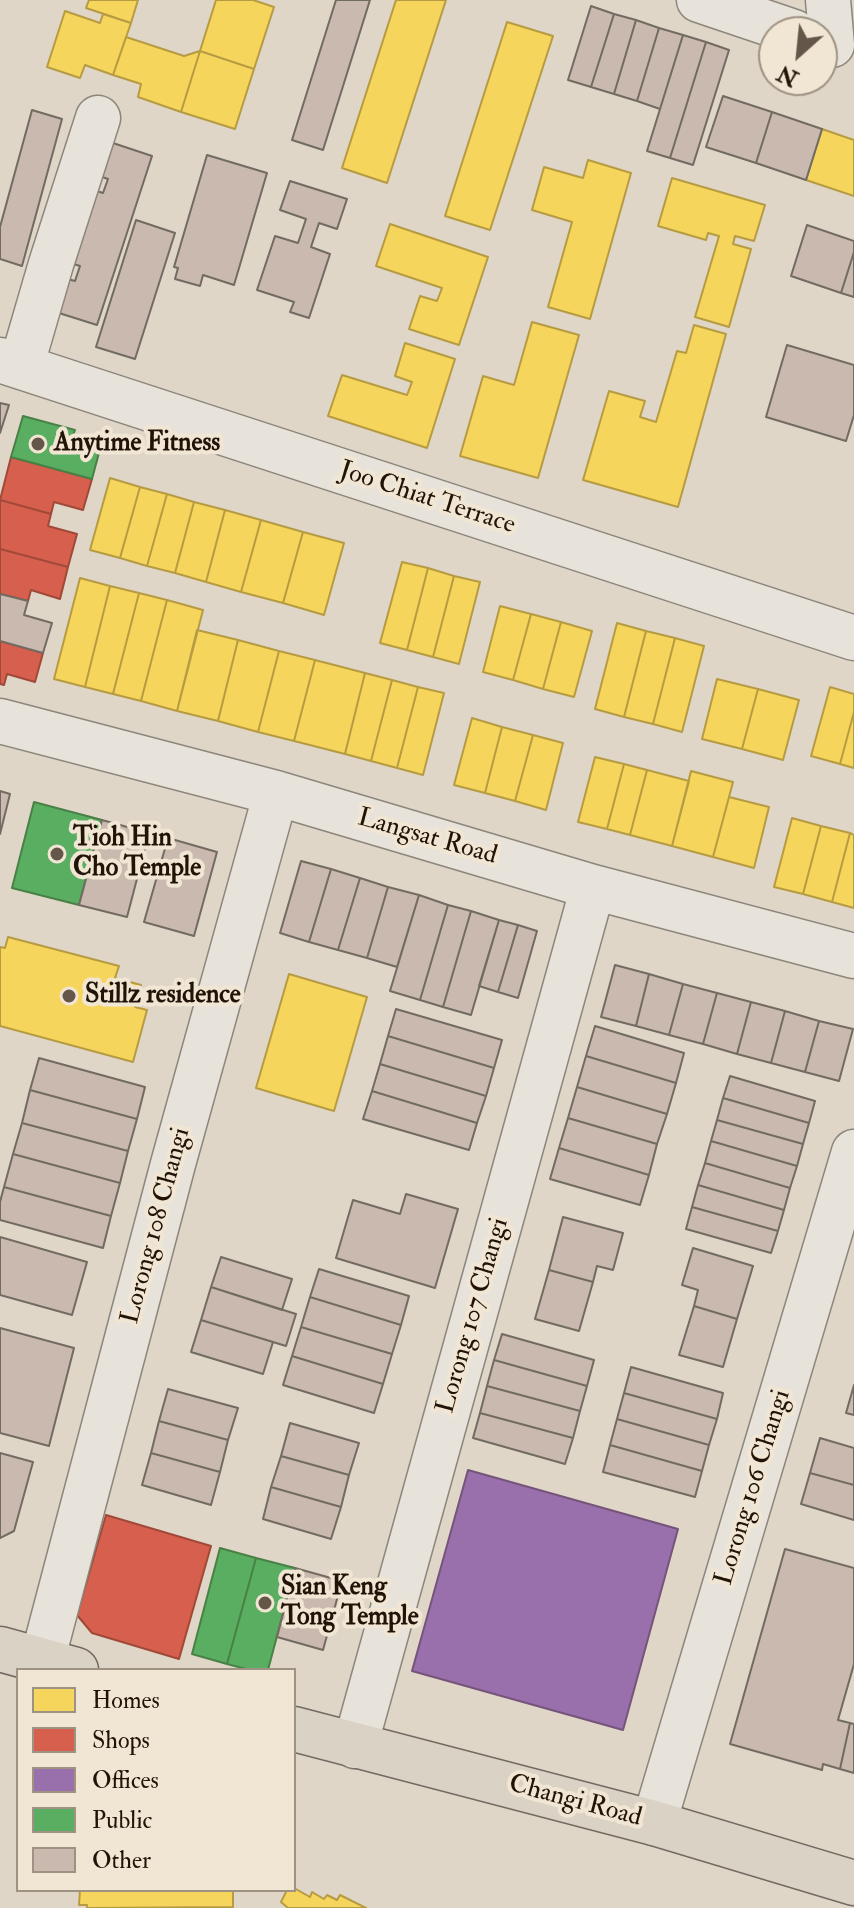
<!DOCTYPE html>
<style>
body{margin:0}
#map{position:relative;width:854px;height:1908px;overflow:hidden;background:#dfd6c7;font-family:"IM FELL Double Pica",serif}
canvas{display:block}
.legend{position:absolute;left:16px;top:1668px;width:280px;height:224px;box-sizing:border-box;background:#f1e6d4;border:2px solid #9e9282;margin:0;padding:10px 14px;list-style:none;font-size:24px;color:#211307}
.legend li{display:flex;align-items:center;gap:16px;height:40px}
.legend b{width:40px;border:2px solid #9e9282}
.north{position:absolute;left:758px;top:16px;width:80px;height:80px;box-sizing:border-box;background:#f1e6d4;border:2px solid #9e9282;border-radius:50%;rotate:207deg;font-size:22px;font-weight:700;line-height:32px;text-align:center;color:#211307}
.north::after{content:'';display:block;margin:auto;width:28px;height:36px;background:#64574a;clip-path:polygon(50% 0,100% 100%,50% 72%,0 100%)}
</style>
<div id="map">
<canvas width="854" height="1908"></canvas>
<ul class="legend">
<li><b style="height:22px;background:#f6d55c"></b>Homes</li>
<li><b style="height:22px;background:#d6604d"></b>Shops</li>
<li><b style="height:22px;background:#9970ab"></b>Offices</li>
<li><b style="height:22px;background:#5aae61"></b>Public</li>
<li><b style="height:22px;background:#cab9ae"></b>Other</li>
</ul>
<div class="north">N</div>
</div>
<script>
const ctx = document.querySelector('canvas').getContext('2d');
ctx.lineJoin = 'round';
function fillPath(path, color) {
  ctx.fillStyle = color;
  ctx.fill(path, 'evenodd');
}
function strokePath(path, color, width, dash) {
  ctx.strokeStyle = color;
  ctx.lineWidth = width;
  ctx.lineCap = dash ? 'butt' : 'round';
  ctx.setLineDash(dash || []);
  ctx.stroke(path);
}
function write(font, color, halo, rows, align = 'center') {
  ctx.font = font + ' "IM FELL Double Pica",serif';
  ctx.lineWidth = 8;
  ctx.setLineDash([]);
  ctx.textBaseline = 'middle';
  ctx.strokeStyle = halo;
  ctx.fillStyle = color;
  for (const [text, x, y, turn = 0] of rows) {
    ctx.save();
    ctx.translate(x, y);
    ctx.rotate((+turn || 0) * Math.PI / 180);
    ctx.textAlign = isNaN(turn) ? turn : align;
    if (halo) ctx.strokeText(text, 0, 0);
    ctx.fillText(text, 0, 0);
    ctx.restore();
  }
}
const homes = new Path2D(`
 M89,0H138L131,23L86,8Z
 M216,0H253L274,7L254,69L200,51Z
 M396,0H446L387,183L342,168Z
 M65,11L100,23L103,14L131,23L113,75L85,65L80,78L47,67Z
 M507,22L553,36L490,230L445,216Z
 M126,37L184,56L200,51L181,112L138,97L141,84L113,75Z
 M200,51L254,69L235,129L181,112Z
 M822,129L854,140V196L806,180Z
 M588,160L631,173L590,319L548,307L572,222L532,210L544,167L583,178Z
 M672,178L765,205L754,241L735,236L733,244L751,249L729,327L695,317L719,236L708,233L706,240L658,226Z
 M390,224L488,257L459,345L409,329L420,296L437,301L442,288L376,266Z
 M532,322L579,335L538,478L460,456L483,376L514,385Z
 M694,325L726,334L678,507L583,480L609,391L645,401L640,417L656,422L677,351L686,353Z
 M405,343L455,359L427,448L328,416L342,375L407,395L412,382L395,376Z
 M110,478L140,487L120,558L90,550Z
 M140,487L167,494L147,566L120,558Z
 M167,494L194,502L175,573L147,566Z
 M194,502L225,510L206,582L175,573Z
 M225,510L261,520L241,592L206,582Z
 M261,520L303,532L283,603L241,592Z
 M303,532L344,543L324,615L283,603Z
 M402,562L428,568L407,650L380,643Z
 M428,568L454,576L433,657L407,650Z
 M454,576L480,582L459,664L433,657Z
 M80,578L110,586L85,687L54,679Z
 M110,586L139,593L113,694L85,687Z
 M139,593L167,600L141,701L113,694Z
 M167,600L203,610L177,711L141,701Z
 M500,606L531,614L513,680L483,672Z
 M531,614L561,622L543,689L513,680Z
 M561,622L592,631L574,697L543,689Z
 M617,623L646,631L624,717L595,709Z
 M197,630L238,640L218,721L177,711Z
 M646,631L675,638L653,724L624,717Z
 M675,638L704,646L682,732L653,724Z
 M238,640L279,651L258,732L218,721Z
 M279,651L315,660L294,741L258,732Z
 M315,660L365,673L345,754L294,741Z
 M365,673L392,680L371,761L345,754Z
 M717,679L758,689L742,749L702,739Z
 M392,680L418,687L397,768L371,761Z
 M418,687L444,693L423,775L397,768Z
 M830,687L854,694V712L840,764L811,756Z
 M758,689L799,700L783,760L742,749Z
 M854,712V768L840,764Z
 M472,718L502,727L485,793L454,785Z
 M502,727L533,735L515,801L485,793Z
 M533,735L563,743L546,810L515,801Z
 M595,757L624,764L607,829L578,822Z
 M624,764L647,770L630,835L607,829Z
 M647,770L689,781L672,846L630,835Z
 M691,771L733,782L713,857L672,846Z
 M729,797L769,807L754,868L713,857Z
 M792,818L821,826L803,894L774,887Z
 M821,826L850,833L832,902L803,894Z
 M850,833L854,835V908L832,902Z
 M8,937L119,966L115,978L141,985L135,1007L147,1010L133,1062L0,1026V947L5,948Z
 M289,974L367,997L334,1111L256,1088Z
 M294,1888L310,1897L312,1892L324,1899L327,1895L337,1900L340,1895L366,1908H288L281,1902L287,1890Z
 M80,1890H233V1907L87,1908V1905H79Z`);
const shops = new Path2D(`
 M11,457L92,479L83,510L54,502L51,514L0,500Z
 M0,500L51,514L48,526L77,534L68,567L0,549Z
 M0,549L68,567L60,599L31,590L28,601L0,594Z
 M0,641L43,653L35,682L7,674L4,685L0,684Z
 M106,1515L211,1546L179,1659L92,1633L77,1615Z`);
const offices = new Path2D(`
 M468,1470L678,1529L623,1730L412,1671Z`);
const public = new Path2D(`
 M23,416L75,430L71,441L100,449L92,479L11,457Z
 M34,802L102,820L79,905L12,888Z
 M220,1548L256,1558L227,1664L192,1654Z
 M256,1558L295,1568L268,1670H250L227,1664Z`);
const building = new Path2D(`
 M336,0H370L323,150L292,140Z
 M591,6L614,14L591,87L568,80Z
 M614,14L636,20L614,94L591,87Z
 M636,20L659,28L637,101L614,94Z
 M659,28L683,35L660,109L637,101Z
 M683,35L706,42L670,158L647,151Z
 M706,42L729,50L693,165L670,158Z
 M723,96L772,112L756,163L706,147Z
 M32,110L62,119L22,266L0,259V227Z
 M772,112L822,129L806,180L756,163Z
 M95,137L152,156L97,325L43,308L54,275L75,281L80,266L57,259L81,186L103,193L108,179L84,171Z
 M207,155L267,173L234,285L203,275L200,286L175,279L178,268L174,267Z
 M290,181L347,199L337,229L319,223L311,247L330,254L309,318L290,312L294,302L257,290L275,236L298,243L306,219L280,210Z
 M136,220L175,233L135,359L96,347Z
 M807,225L854,241V252L841,293L791,276Z
 M854,252V297L841,293Z
 M787,345L854,365V415L846,441L766,417Z
 M0,403L9,405L0,433Z
 M0,594L28,601L24,615L52,623L43,653L0,641Z
 M0,791L10,794L0,834Z
 M102,820L149,833L127,917L79,905Z
 M168,838L217,852L194,936L144,922Z
 M301,861L331,869L309,942L280,933Z
 M331,869L360,878L338,950L309,942Z
 M360,878L388,887L367,958L338,950Z
 M388,887L419,895L397,967L367,958Z
 M419,895L448,905L420,1000L390,991Z
 M448,905L471,911L443,1007L420,1000Z
 M471,911L499,920L471,1015L443,1007Z
 M499,920L518,925L498,992L479,986Z
 M518,925L537,931L518,998L498,992Z
 M615,965L649,974L636,1026L601,1017Z
 M649,974L683,984L669,1035L636,1026Z
 M683,984L717,993L703,1044L669,1035Z
 M717,993L751,1002L737,1054L703,1044Z
 M751,1002L785,1011L771,1063L737,1054Z
 M396,1009L502,1040L494,1068L388,1036Z
 M785,1011L819,1021L805,1072L771,1063Z
 M819,1021L853,1029L839,1081L805,1072Z
 M595,1026L684,1053L676,1083L586,1056Z
 M388,1036L494,1068L486,1096L380,1064Z
 M586,1056L676,1083L667,1114L577,1087Z
 M39,1058L145,1087L137,1119L30,1090Z
 M380,1064L486,1096L477,1123L372,1091Z
 M730,1076L815,1101L809,1123L723,1098Z
 M577,1087L667,1114L657,1144L568,1118Z
 M30,1090L137,1119L128,1151L22,1123Z
 M372,1091L477,1123L469,1150L363,1119Z
 M723,1098L809,1123L803,1144L717,1120Z
 M568,1118L657,1144L649,1175L559,1148Z
 M717,1120L803,1144L797,1166L711,1141Z
 M22,1123L128,1151L120,1183L13,1154Z
 M711,1141L797,1166L790,1188L705,1163Z
 M559,1148L649,1175L640,1205L550,1179Z
 M13,1154L120,1183L111,1216L4,1187Z
 M705,1163L790,1188L784,1210L698,1185Z
 M698,1185L784,1210L778,1231L692,1207Z
 M4,1187L111,1216L103,1248L0,1220V1202Z
 M406,1194L458,1209L435,1288L336,1258L353,1200L400,1214Z
 M692,1207L778,1231L771,1253L686,1229Z
 M563,1217L623,1233L613,1270L597,1266L593,1282L549,1270Z
 M0,1237L87,1262L72,1315L0,1295Z
 M693,1248L753,1266L737,1319L694,1306L698,1290L682,1285Z
 M221,1257L292,1279L282,1310L211,1287Z
 M319,1269L409,1296L401,1325L310,1297Z
 M549,1270L593,1282L579,1331L535,1319Z
 M211,1287L296,1314L286,1346L201,1320Z
 M310,1297L401,1325L392,1354L301,1327Z
 M694,1306L737,1319L723,1367L679,1355Z
 M201,1320L273,1342L263,1374L191,1352Z
 M301,1327L392,1354L383,1384L292,1356Z
 M0,1328L74,1348L49,1446L0,1433Z
 M502,1334L594,1360L587,1386L494,1360Z
 M292,1356L383,1384L374,1413L283,1385Z
 M494,1360L587,1386L580,1411L487,1386Z
 M631,1367L723,1393L717,1419L624,1393Z
 M854,1385V1415L846,1413Z
 M487,1386L580,1411L573,1438L480,1413Z
 M168,1389L238,1408L228,1440L159,1421Z
 M624,1393L717,1419L709,1445L617,1419Z
 M480,1413L573,1438L565,1464L473,1438Z
 M617,1419L709,1445L702,1471L610,1445Z
 M159,1421L228,1440L220,1472L151,1453Z
 M290,1423L359,1443L349,1475L281,1456Z
 M820,1438L854,1448V1485L810,1473Z
 M610,1445L702,1471L695,1497L603,1472Z
 M0,1453L33,1462L14,1531L0,1538Z
 M151,1453L220,1472L211,1505L142,1485Z
 M281,1456L349,1475L341,1507L271,1487Z
 M810,1473L854,1485V1520L801,1504Z
 M271,1487L341,1507L331,1539L263,1519Z
 M785,1549L854,1568V1664L838,1720L850,1723L840,1769L823,1764L822,1770L730,1744Z
 M295,1568L342,1581L323,1650L277,1637Z
 M850,1723L854,1724V1773L840,1769Z`);
const minor = new Path2D(`
 M699,0L794,32
 M828,0L832,45
 M0,360L854,638
 M21,367L51,264L98,118
 M0,721L276,793L593,887L854,956
 M42,1661L173,1164L276,793
 M355,1746L593,887
 M654,1823L854,1152`);
const major = new Path2D(`
 M0,1649L76,1670
 M294,1729L654,1823L854,1883`);
const markers = [
 [38,444,8,"#64574a"],
 [57,854,8,"#64574a"],
 [69,996,8,"#64574a"],
 [265,1603,8,"#64574a"]
];
const poiNames = [
 ["Anytime Fitness",54,444],
 ["Tioh Hin",73,839],
 ["Cho Temple",73,869],
 ["Stillz residence",85,996],
 ["Sian Keng",281,1588],
 ["Tong Temple",281,1618]
];
const streetNames = [
 ["Joo Chiat Terrace",427,499,18],
 ["Langsat Road",427,838,16],
 ["Lorong 108 Changi",157,1226,-75],
 ["Lorong 107 Changi",474,1316,-74],
 ["Lorong 106 Changi",754,1488,-73],
 ["Changi Road",575,1802,15]
];
fillPath(homes, '#f6d55c');
strokePath(homes, '#b69b42', 2);
fillPath(shops, '#d6604d');
strokePath(shops, '#a04938', 2);
fillPath(offices, '#9970ab');
strokePath(offices, '#75547a', 2);
fillPath(public, '#5aae61');
strokePath(public, '#498046', 2);
fillPath(building, '#cab9ae');
strokePath(building, '#726b62', 2);
strokePath(minor, '#8c867c', 47);
strokePath(major, '#726b62', 47);
strokePath(minor, '#e7e2da', 44);
strokePath(major, '#dad2c5', 44);
for (const [x, y, r, color] of markers) {
  const dot = new Path2D();
  dot.arc(x, y, r, 0, 2 * Math.PI);
  ctx.fillStyle = color;
  ctx.fill(dot);
  strokePath(dot, '#f1e6d4', 3);
}
write('bold 26px', '#211307', '#f1e6d4', poiNames, 'left');
write('26px', '#211307', '#f1e6d4', streetNames);
</script>
